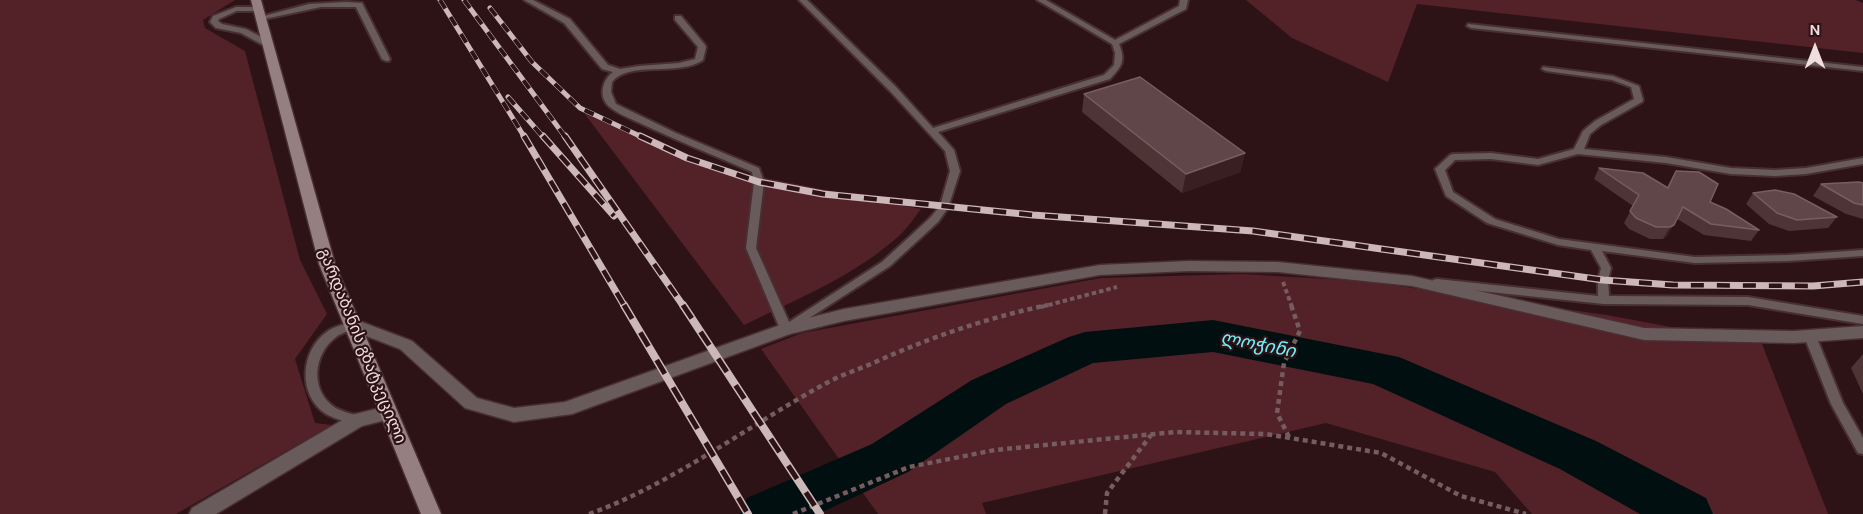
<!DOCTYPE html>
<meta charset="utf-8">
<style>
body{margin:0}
#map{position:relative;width:1863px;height:514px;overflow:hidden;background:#2d1316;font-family:Karla,sans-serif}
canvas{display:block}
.north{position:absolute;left:1785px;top:18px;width:60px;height:60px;-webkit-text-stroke:4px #2d1316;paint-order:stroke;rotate:0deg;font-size:16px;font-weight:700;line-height:24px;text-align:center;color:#f0ddde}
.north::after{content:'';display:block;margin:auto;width:21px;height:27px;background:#f0ddde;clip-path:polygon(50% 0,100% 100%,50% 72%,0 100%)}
</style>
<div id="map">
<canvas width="1863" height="514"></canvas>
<div class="north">N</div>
</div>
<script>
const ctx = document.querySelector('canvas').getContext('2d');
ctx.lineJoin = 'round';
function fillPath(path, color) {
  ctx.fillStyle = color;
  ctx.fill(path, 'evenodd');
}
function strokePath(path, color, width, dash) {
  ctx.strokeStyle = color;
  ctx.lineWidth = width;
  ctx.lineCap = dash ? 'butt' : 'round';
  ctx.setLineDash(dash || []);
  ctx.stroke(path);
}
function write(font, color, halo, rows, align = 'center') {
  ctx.font = font + ' Karla,"Noto Sans Georgian",sans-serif';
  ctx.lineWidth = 4.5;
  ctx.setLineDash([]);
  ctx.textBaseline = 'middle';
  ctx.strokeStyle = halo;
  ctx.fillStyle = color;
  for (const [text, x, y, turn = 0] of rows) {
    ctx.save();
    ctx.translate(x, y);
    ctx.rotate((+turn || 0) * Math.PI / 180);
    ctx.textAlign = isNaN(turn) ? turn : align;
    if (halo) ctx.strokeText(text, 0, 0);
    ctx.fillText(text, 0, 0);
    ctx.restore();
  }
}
const green = new Path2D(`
 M0,0H235L203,20L205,28L245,51L300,260L327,314L295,359L315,423L332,425L176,514H0Z
 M1246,0H1855L1863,3V53L1417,4L1388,82L1292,38Z
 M584,113L695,164L921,209C915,217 908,227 901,234C857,275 797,299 744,325Z
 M1242,274L1362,281L1607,315L1762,344L1828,514H1532L1495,472L1326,423L982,503L986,514H878L761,349L802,333L1101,278Z`);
const river = new Path2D(`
 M1213,320L1399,357L1596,441L1706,498L1713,514H1640L1560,469L1373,384L1213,352L1093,363L1006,404L908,472L818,514H740L747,498L872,444L972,380L1069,337L1085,332Z`);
const pathFar1 = new Path2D(`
 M1283,282L1292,307
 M1041,307L1117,287`);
const path = new Path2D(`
 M1289,437L1277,413L1284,363L1300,331L1291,305
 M589,514C670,485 745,428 821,386C836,377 854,371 871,364C928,338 986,318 1048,305
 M793,514L909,467L995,450L1175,432L1266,434L1381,453L1461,496L1526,514
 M1105,514L1107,493L1151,435`);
const service = new Path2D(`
 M524,0H533L570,19L608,65L620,69L639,66L679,63L695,59L698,47L675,20V16H681L705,45L706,47L703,60C679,77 629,60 612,82L611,92L616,104L676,133L759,168L764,182L756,248L789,322L882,262L930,218L940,206L950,171L945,151L890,91L799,0H807L896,87L933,128L1104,75L1114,65L1115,53L1112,44L1037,0H1046L1115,40L1179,6L1180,0H1188L1186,9L1119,44C1126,61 1122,66 1110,79L938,132L954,150L960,171L948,208L938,222L890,266L786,333L782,332L780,329L746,248L754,182L752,172C716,156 680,142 644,125C634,120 620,115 611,108C598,99 601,81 613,72L602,69L564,23Z
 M346,2L362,3L390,59L389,61H386L382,59L356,7H321L260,20L256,18L309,4Z
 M236,7H258L262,9L258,11H237L219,19L218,21L222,24L246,29L269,41V45H263L241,33L216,28L210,22L213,16Z
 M1468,24L1863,67V71L1471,28L1467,26Z
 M1543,67L1613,76L1639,86L1643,100L1642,102L1601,125L1590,134L1584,149L1666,157L1731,168L1775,170L1806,168L1863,158V164L1806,174L1775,176L1731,174L1666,163L1578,154L1538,165L1491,159L1455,160L1445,170L1453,192L1495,219L1559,239L1695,257L1788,255L1863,250V256L1788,261L1695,263L1602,251L1611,268L1608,280L1609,296L1748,297L1863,316V324L1748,305L1604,304L1433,286L1432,283L1433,280L1437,279L1598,296V280L1601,268L1591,250L1558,245L1487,223L1446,196L1435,169L1450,155L1453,154L1491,153L1538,159L1574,149L1583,131L1595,121L1634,99L1631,87L1612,80L1546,71L1542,69Z
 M354,321L358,322L360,325L358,328C351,331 342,332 336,337C313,354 310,390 334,407C342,412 353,414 361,417L363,420L361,423L357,425C347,422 335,419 326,414C297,395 300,350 328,331C335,326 346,324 354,321Z
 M1810,332L1814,333L1816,336L1843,403L1863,438V454L1858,453L1831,404L1804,336L1806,333Z`);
const minor = new Path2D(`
 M1189,261L1278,262L1412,276L1644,328L1794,331L1863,326V338L1794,343L1644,340L1412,286L1278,272L1189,271L1100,275L844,321L790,334L572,414L514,422L465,408L400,349L348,329L346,325L348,321L354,319L412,341L477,398L514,408L565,402L780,325L844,309L1100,265Z
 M388,406L394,408L397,413L394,418L362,426L216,514H189L192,508L351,415Z`);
const secondary = new Path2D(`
 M251,0H261L335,264L441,514H421L319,264Z`);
const railFar2 = new Path2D(`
 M440,0L525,138
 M464,0L566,138
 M490,8L532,62L580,108L644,138
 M508,97L544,138`);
const railFar1 = new Path2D(`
 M524,136L625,307
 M543,136L614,216
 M565,136L684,307
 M640,136L687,158L759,182L823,194L1033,215L1253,231L1603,280L1673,285L1813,286L1863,282`);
const rail = new Path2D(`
 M624,305L748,514
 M683,305L820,514`);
const wall = new Path2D(`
 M1084,94L1245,153L1240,172L1182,193L1082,112Z
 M1599,168L1667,187L1676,171L1710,202L1759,230L1751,241L1704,235L1677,219L1667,236L1663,239H1650L1629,229L1624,223L1633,206L1594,179Z
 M1863,183V219L1846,214L1813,196L1821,184Z
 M1753,193L1837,217L1828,228L1789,231L1769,224L1746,204Z
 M1863,354V394L1851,368Z`);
const shadedWall = new Path2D(`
 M1245,153L1240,172L1182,193L1186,174Z
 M1674,225L1667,236L1663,239L1670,227Z`);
const building = new Path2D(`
 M1140,77L1245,153L1186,174L1084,94Z
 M1599,168L1643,173L1668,188L1676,171L1699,172L1718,184L1710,202L1726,209L1759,230L1711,224L1683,207L1674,225L1670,227H1656L1636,218L1630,211L1639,195Z
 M1859,182L1863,183V205L1854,203L1821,184Z
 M1775,190L1794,194L1837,217L1797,220L1777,213L1753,193Z`);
const streetNames = [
 ["გარდაბანის გზატკეცილი",362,346,68]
];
const waterNames = [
 ["ლოჭინი",1258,345,11]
];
fillPath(green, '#532228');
fillPath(river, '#010f11');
strokePath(service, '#482f32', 4);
strokePath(minor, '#482f32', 3);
strokePath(secondary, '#482f32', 3);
strokePath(pathFar1, '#745c5f', 4, [4.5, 3]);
strokePath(path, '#745c5f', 4.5, [5, 4]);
fillPath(service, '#695b5c');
fillPath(minor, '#695b5c');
fillPath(secondary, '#967f80');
strokePath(railFar2, '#ccb7b9', 5);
strokePath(railFar1, '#ccb7b9', 7);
strokePath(rail, '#ccb7b9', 8);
strokePath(railFar2, '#2d1316', 4, [10]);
strokePath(railFar1, '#2d1316', 4.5, [13]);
strokePath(rail, '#2d1316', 5, [16]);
fillPath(wall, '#4f3436');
fillPath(shadedWall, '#3a1f21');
fillPath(building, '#604648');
strokePath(building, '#775e5f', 1.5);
write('16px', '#f0ddde', '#2d1316', streetNames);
write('italic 18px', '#6bf3fd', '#2d1316', waterNames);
</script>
